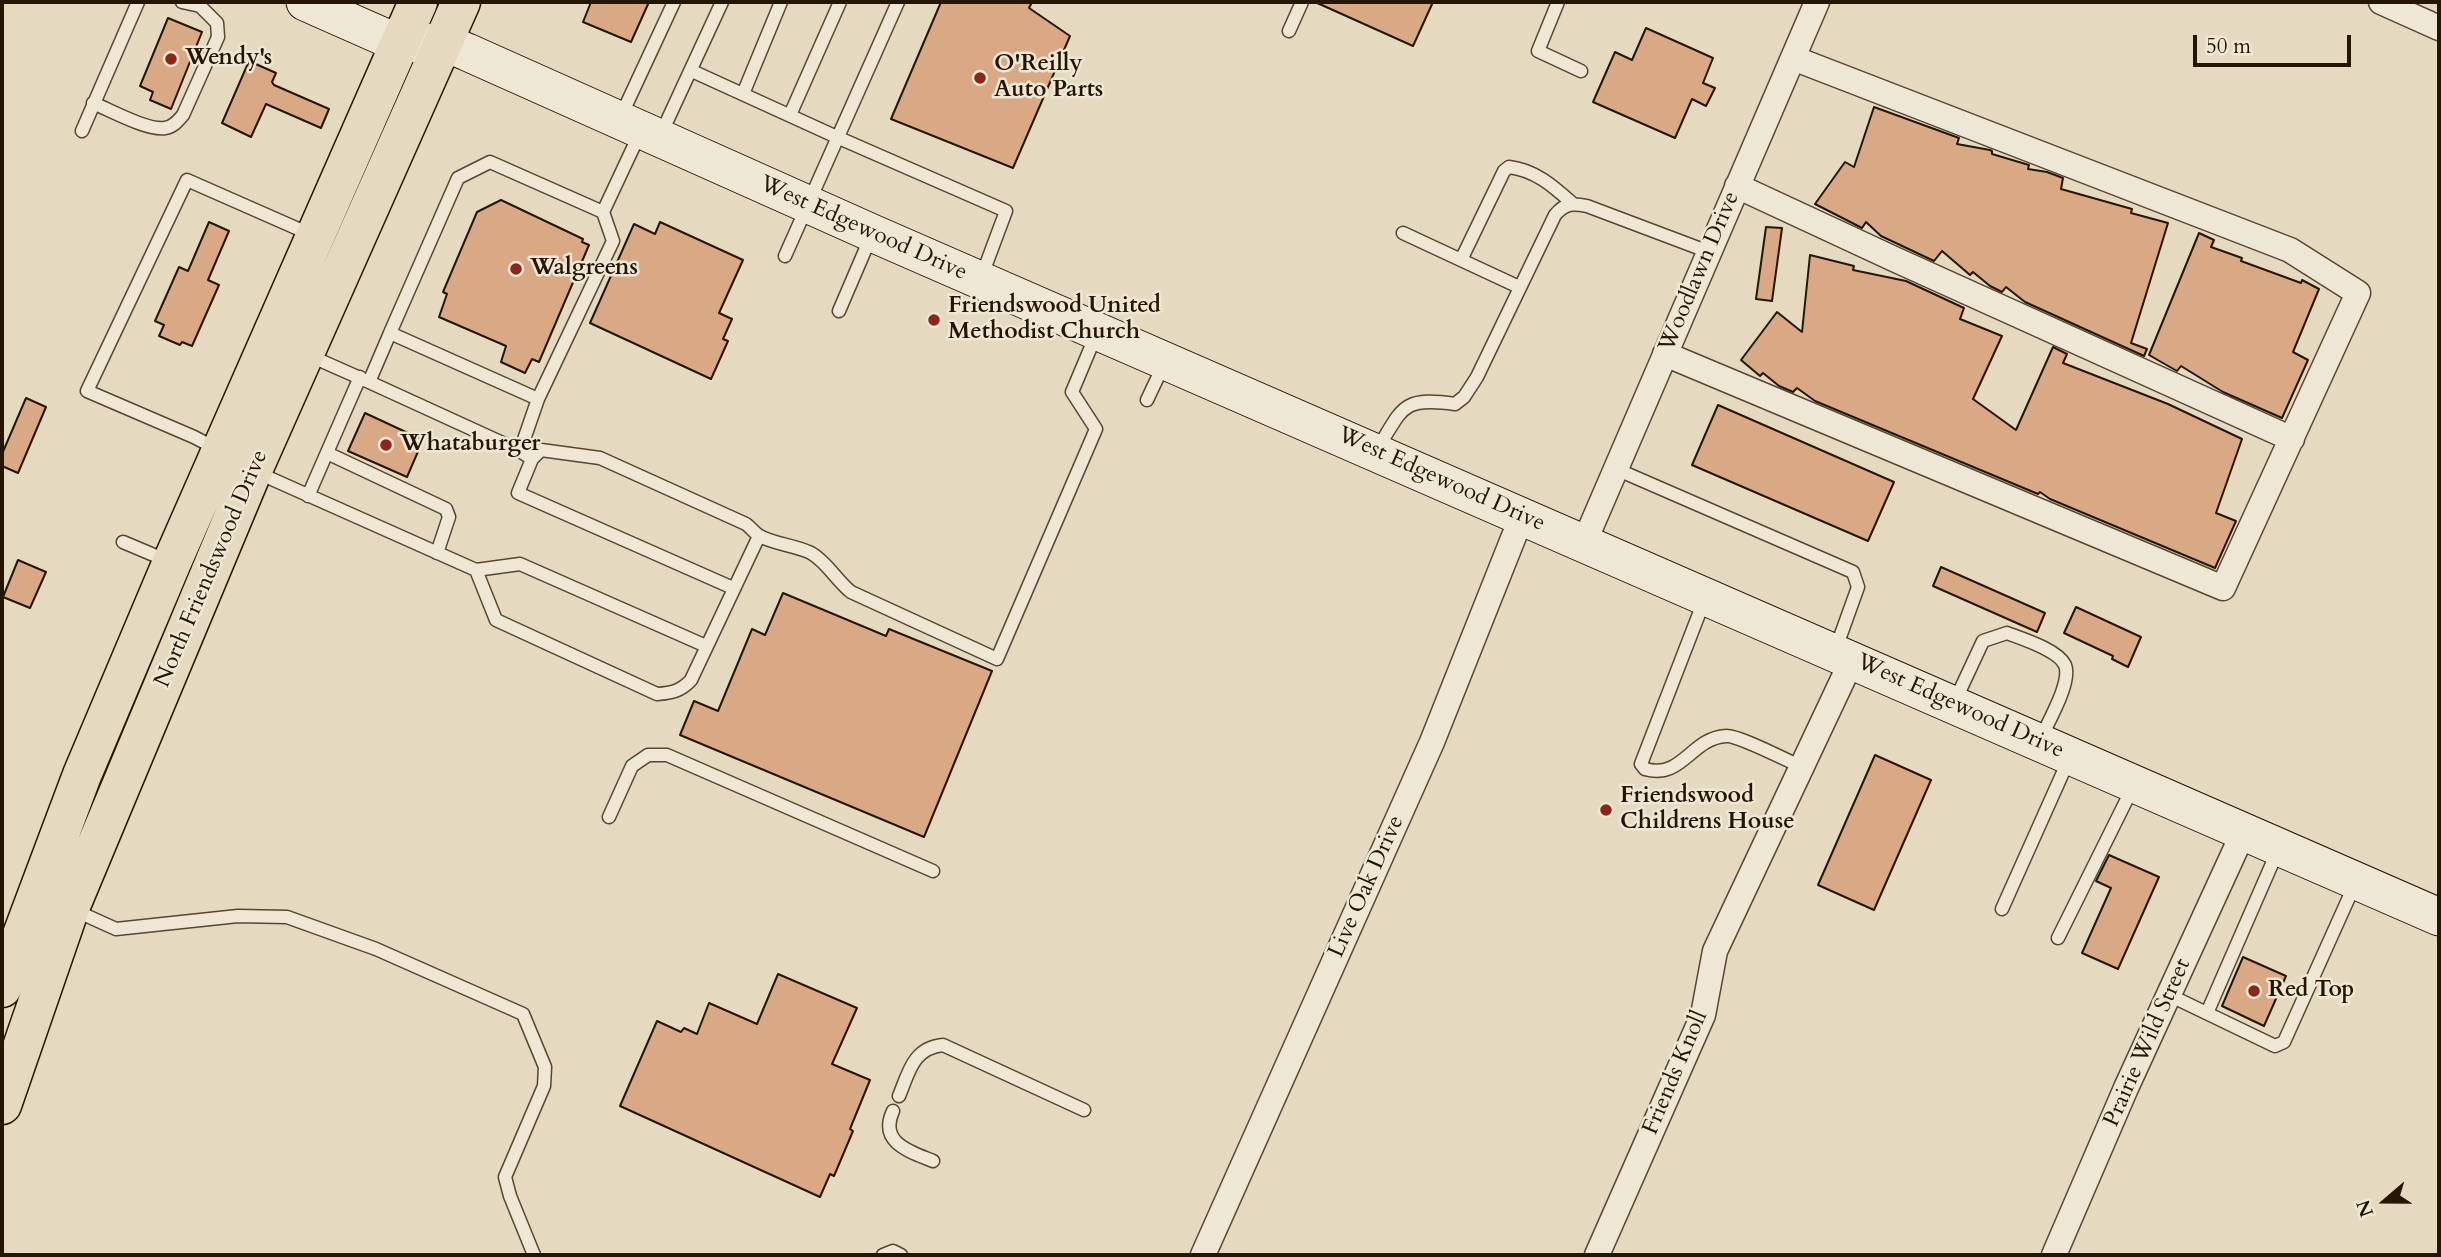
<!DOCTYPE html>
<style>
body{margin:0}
#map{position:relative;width:2441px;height:1257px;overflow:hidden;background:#e5dabf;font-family:Cardo,serif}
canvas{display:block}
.frame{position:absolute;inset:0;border:4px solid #251603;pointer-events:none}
.north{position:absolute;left:2350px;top:1166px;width:70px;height:70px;-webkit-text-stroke:5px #eee7d5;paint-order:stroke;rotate:250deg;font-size:19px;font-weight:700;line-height:28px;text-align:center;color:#251603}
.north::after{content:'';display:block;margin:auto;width:24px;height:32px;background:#251603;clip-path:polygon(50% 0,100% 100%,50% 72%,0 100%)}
.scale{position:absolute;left:2193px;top:35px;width:158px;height:32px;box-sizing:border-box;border:4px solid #251603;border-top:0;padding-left:9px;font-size:21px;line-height:24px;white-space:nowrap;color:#251603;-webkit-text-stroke:5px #eee7d5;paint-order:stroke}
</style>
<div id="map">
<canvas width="2441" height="1257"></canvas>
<div class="frame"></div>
<div class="north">N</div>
<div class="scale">50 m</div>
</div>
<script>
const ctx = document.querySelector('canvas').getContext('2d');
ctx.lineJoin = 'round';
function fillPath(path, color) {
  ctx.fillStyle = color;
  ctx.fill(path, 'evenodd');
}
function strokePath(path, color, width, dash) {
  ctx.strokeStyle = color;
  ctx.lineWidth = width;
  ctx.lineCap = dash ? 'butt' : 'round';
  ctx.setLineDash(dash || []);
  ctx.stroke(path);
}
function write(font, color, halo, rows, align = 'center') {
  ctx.font = font + ' Cardo,serif';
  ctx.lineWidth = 5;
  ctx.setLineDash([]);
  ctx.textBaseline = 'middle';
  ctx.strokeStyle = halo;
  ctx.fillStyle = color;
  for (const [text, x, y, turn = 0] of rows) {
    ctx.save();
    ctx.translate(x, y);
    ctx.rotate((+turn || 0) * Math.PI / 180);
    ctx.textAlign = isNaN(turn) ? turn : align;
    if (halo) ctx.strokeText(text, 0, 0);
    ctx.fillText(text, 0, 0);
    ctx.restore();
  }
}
const building = new Path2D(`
 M591,2H649L631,42L583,22Z
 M941,2H1032L1029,8L1070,36L1013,168L891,119Z
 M1315,2H1433L1413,46Z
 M168,18L202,32L171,109L150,100L153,92L140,86Z
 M1646,28L1713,58L1703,83L1715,88L1706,106L1692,99L1675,138L1593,102L1615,52L1632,60Z
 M249,61L276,73L272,82L274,85L329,109L321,128L266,104L251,137L222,123Z
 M1874,107L1959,138L1957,144L1990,150L1992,151V154L2029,165L2028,169L2047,172L2063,178L2061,189L2132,209L2131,213L2168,223L2131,343L2147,349L2144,356L2025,302L2006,287L2002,292L1990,286L1973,272L1970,275L1942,251L1934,261L1881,236L1866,222L1862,228L1815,204L1845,162L1854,167Z
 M501,200L583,239L582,242L589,245L539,362L532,359L525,373L501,362L506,346L439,317L447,294L443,292L477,212Z
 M209,222L229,231L208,280L219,285L192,346L182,342L180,345L159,336L164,325L155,321L179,267L188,271Z
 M660,222L743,260L719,313L732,319L723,339L728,341L711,379L590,323L634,224L655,234Z
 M1766,227L1782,228L1772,301L1756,299Z
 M2199,233L2214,240L2211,247L2242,258L2241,261L2301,283L2302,280L2319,289L2293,352L2308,360L2282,418L2223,392L2181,366L2177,371L2149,355Z
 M1810,255L1854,266L1853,270L1906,281L1964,308L1960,319L2002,336L1973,399L2016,430L2053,347L2067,354L2063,363L2168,404L2242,439L2216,513L2236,521L2215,568L2050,499L2040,492L2038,494L1815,401L1797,388L1793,392L1779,386L1763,373L1760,376L1741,360L1777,312L1802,332Z
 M26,398L46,407L18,473L2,466V454Z
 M1718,405L1894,482L1868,541L1692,465Z
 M365,413L423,440L407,477L348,451Z
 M18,560L46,572L30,608L3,597Z
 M1941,567L2045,613L2037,632L1933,586Z
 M783,593L886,636L889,629L992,671L924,837L680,735L694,701L718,711L752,629L765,635Z
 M2076,607L2141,637L2128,667L2112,659L2113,656L2064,633Z
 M1875,755L1931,780L1874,910L1818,885Z
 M2109,855L2159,877L2118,969L2082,953L2111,888L2096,881Z
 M2243,957L2286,976L2264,1026L2222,1006Z
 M778,974L857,1008L832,1064L870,1080L850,1129L853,1131L834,1176L830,1174L820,1197L620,1106L657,1021L681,1032L684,1028L697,1034L709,1003L757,1024Z`);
const service = new Path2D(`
 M1558,2L1538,51L1581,71
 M1289,31L1302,2
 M692,71L839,138L1006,211L981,278
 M743,94L781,2
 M93,103C110,110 148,131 165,128C173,127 178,121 183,115L218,37L217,23L200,6L182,2
 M790,115L840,2
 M621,116L674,2
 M82,131L138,2
 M661,134L722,2
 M603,212L613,241L538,399L390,333L458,178L490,162L603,212L640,133
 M1403,233L1519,287
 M785,256L898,2
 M1461,260L1504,171L1509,167C1535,170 1553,186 1572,203
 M839,311L872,234
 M308,355L369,382L390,333
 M369,382L520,451L532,459
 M1147,400L1165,362
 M219,450L194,437L87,391L187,180L312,235
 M520,451L538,399
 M1376,451C1403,409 1400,396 1455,404L1464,397L1477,377L1555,215C1565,203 1573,203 1587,206L1709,252
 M327,453L446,509L449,517L437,553
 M1616,469L1853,572L1858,587L1835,651
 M256,472L476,570L520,564L706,646
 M308,496L360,377
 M123,542L168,561
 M476,570L496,620L657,694C672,693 681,691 691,680L759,536
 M733,588L518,493L532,459L541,450L600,458L746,524C750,527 754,532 758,535C772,544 795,545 811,553C827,562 836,580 851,592L997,659L1096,429L1072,392L1096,335
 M1704,601L1641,764L1645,769C1682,780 1691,738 1726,736C1738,735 1788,761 1802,767
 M1955,701L1983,641L2007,633C2023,639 2058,650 2065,665C2072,682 2048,722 2041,738
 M609,817L632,766L648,755H667L933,871
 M2002,909L2069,759
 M74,910L116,929L238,916L287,917L376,949L523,1014L545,1067L544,1086L505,1177L510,1196L534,1255
 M2058,938L2133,787
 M2169,995L2275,1046L2284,1042L2355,884
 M2207,1013L2278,850
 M899,1096C909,1072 913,1048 943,1045L1084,1110
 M893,1111C878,1143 911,1152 933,1161
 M883,1255L893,1251L901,1255`);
const minor = new Path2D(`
 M2381,2L2439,28
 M1737,186L1894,259L2292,439
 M1665,354L2223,588L2358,293L2290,250L1793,58
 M1584,543L1817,2
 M1203,1255L1432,742L1522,516
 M1597,1255L1703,1015L1715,951L1852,660
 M2054,1255L2126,1088L2244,831`);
const secondary = new Path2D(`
 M305,2L400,44L443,42L467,52L872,233L2439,917`);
const primary = new Path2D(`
 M2,988L82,775L172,562L418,2
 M2,1105L70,908L253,470L461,2`);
const markers = [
 [171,59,7,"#8f2418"],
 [980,78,7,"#8f2418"],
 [516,269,7,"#8f2418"],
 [934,320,7,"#8f2418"],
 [386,445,7,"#8f2418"],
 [1606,810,7,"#8f2418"],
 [2254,991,7,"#8f2418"]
];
const poiNames = [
 ["Wendy's",185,59],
 ["O'Reilly",994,65],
 ["Auto Parts",994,91],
 ["Walgreens",530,269],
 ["Friendswood United",948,307],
 ["Methodist Church",948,333],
 ["Whataburger",400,445],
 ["Friendswood",1620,797],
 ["Childrens House",1620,823],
 ["Red Top",2268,991]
];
const streetNames = [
 ["West Edgewood Drive",863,229,24],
 ["Woodlawn Drive",1700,272,-67],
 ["West Edgewood Drive",1441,480,24],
 ["North Friendswood Drive",212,569,-67],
 ["West Edgewood Drive",1960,707,24],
 ["Live Oak Drive",1367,887,-66],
 ["Prairie Wild Street",2148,1043,-66],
 ["Friends Knoll",1676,1073,-67]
];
fillPath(building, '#d9a986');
strokePath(building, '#251603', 2);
strokePath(service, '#554732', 15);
strokePath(minor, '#554732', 27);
strokePath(secondary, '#251603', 39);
strokePath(primary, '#251603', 41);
strokePath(service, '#eee7d5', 12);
strokePath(minor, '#eee7d5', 24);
strokePath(secondary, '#eee7d5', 37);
strokePath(primary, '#e5dabf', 38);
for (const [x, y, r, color] of markers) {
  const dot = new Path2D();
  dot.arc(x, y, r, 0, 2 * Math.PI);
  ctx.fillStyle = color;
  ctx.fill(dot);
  strokePath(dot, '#eee7d5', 2.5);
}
write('bold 23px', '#251603', '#eee7d5', poiNames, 'left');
write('23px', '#251603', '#eee7d5', streetNames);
</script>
